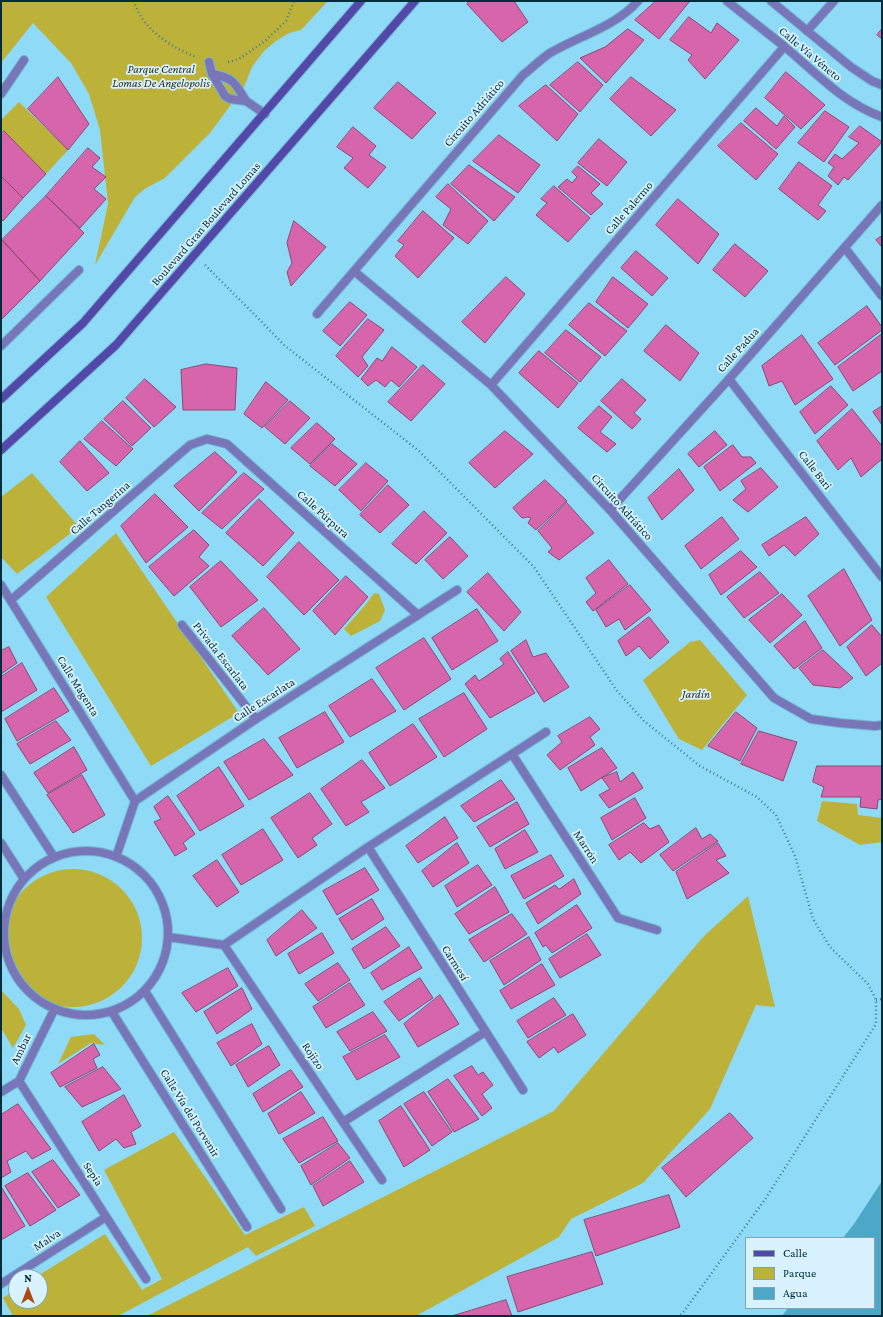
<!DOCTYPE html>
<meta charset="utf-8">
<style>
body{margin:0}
#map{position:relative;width:883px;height:1317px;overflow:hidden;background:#8edaf7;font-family:"Crimson Pro",serif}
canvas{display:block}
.frame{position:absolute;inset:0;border:2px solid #002d3c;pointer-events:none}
.legend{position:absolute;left:745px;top:1237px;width:130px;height:72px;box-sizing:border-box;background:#d8f3ff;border:1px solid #82a4b1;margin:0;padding:5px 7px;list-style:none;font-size:12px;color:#002d3c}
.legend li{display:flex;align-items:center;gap:8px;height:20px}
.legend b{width:20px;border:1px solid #82a4b1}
.north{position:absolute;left:8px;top:1269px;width:40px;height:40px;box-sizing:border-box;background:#d8f3ff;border:1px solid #82a4b1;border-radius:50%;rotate:0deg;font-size:11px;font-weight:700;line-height:16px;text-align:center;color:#002d3c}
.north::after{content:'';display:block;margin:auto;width:14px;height:18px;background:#ad4a13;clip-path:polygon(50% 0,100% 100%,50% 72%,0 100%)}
</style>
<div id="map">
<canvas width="883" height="1317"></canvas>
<div class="frame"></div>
<ul class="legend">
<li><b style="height:5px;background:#5347a9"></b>Calle</li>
<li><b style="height:11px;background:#bcb23a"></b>Parque</li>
<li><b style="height:11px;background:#4da8c8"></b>Agua</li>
</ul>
<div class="north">N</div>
</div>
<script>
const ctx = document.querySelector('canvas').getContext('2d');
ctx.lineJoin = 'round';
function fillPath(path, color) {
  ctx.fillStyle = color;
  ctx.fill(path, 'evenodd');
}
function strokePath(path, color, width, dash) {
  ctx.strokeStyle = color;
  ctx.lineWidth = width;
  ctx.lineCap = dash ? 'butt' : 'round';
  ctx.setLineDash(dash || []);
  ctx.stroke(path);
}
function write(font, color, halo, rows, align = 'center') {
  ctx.font = font + ' "Crimson Pro",serif';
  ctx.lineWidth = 3.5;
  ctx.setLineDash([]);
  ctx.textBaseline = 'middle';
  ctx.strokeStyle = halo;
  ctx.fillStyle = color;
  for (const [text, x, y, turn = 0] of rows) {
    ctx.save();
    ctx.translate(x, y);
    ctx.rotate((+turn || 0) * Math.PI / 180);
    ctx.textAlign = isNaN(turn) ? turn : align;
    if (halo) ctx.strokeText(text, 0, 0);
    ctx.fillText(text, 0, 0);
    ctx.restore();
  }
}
const green = new Path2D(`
 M1,1H328L301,30L289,33L276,41L264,51L252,67L244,87L210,133L165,178L146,188L135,197L95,265L108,204L100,130L89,94L71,63L33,23L1,63Z
 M19,102L68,150L46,174L1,129V120Z
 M32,473L79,527L17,574L1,557V497Z
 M116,533L239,713L151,766L46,597Z
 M374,593L379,594L385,610L380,621L351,636L344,629L367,603Z
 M700,640L747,695L702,750L679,739L643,680L690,642Z
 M822,801L857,804L858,815L882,818V842L860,845L817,821Z
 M4 938a69 69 0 1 1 138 0a69 69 0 1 1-138 0Z
 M748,896L775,1007L756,1005L710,1109L643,1183L571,1219L559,1237L416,1316H147L554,1111L704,936Z
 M1,990L19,1009L26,1025L13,1048L1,1028Z
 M94,1034L105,1045L91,1043L58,1064L71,1037Z
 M174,1132L245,1235L304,1207L315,1226L256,1256L248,1247L118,1316H13L3,1298L16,1289V1301H40V1277H36L105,1234L142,1290L162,1279L104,1170Z`);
const water = new Path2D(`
 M882,1181V1316H782L788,1308H874V1238H843L854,1224Z`);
const building = new Path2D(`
 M470,1H514L528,22L502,42L467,4Z
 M656,1H690L659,39L635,20Z
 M689,17L711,33L717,23L739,40L705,79L688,60L692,55L670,40Z
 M628,29L644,40L606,83L580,58L605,47Z
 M882,29V39L877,35Z
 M578,62L603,85L580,112L550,85Z
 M786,72L825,105L801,129L765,98Z
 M58,77L89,124L68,150L28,109Z
 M631,77L676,110L651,136L610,99Z
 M398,82L436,113L412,139L374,108Z
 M546,85L578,114L557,141L519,106Z
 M756,108L777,126L784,116L795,127L776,149L744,121Z
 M825,111L849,127L824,162L798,143Z
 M741,123L778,154L756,180L718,146Z
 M860,126L882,142L848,180L844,177L838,185L828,176L834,167L828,163L835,154L842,159L859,143L849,137Z
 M353,127L376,146L369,155L386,167L368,188L344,168L353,158L337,147Z
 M4,131L46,174L23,198L1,176V134Z
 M499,135L540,165L518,193L473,161Z
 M599,139L627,162L607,186L578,163Z
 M88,148L100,158L92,167L106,177L94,189L106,199L80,228L46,196Z
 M799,162L832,186L818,205L826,211L818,220L779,189Z
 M469,165L515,197L494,221L451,184Z
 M578,166L600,184L591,193L603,204L591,215L558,187L567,179L572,183L577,177L572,172Z
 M1,176L23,198L3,221L1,219Z
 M448,184L488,221L468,244L443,225L451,209L436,197Z
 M554,186L590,218L568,242L536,215L547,203L541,199Z
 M46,196L84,233L40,281L2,240Z
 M678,199L719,234L698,264L656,225Z
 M423,211L454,238L418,278L395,256L404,245L398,241Z
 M294,221L326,247L291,286L287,272L292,263L287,243Z
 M882,236V247L876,240Z
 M2,240L40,281L1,320V241Z
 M735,244L768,271L745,297L713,270Z
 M636,251L668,278L652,296L621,268Z
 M506,277L525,294L485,343L462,322Z
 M613,277L648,304L628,328L596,302Z
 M350,302L367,315L340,346L323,331Z
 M589,303L627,331L605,356L569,325Z
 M867,306L882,327V330L835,365L818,343Z
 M368,319L384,330L362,357L368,366L358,377L336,356Z
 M666,325L699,353L680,381L644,351Z
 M566,330L601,357L580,382L545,353Z
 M882,334V371L853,391L838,367Z
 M802,335L833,379L795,405L782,381L769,386L762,366Z
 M392,347L417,367L399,387L391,380L385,387L376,380L368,386L361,379L377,358L382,361Z
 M539,351L578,383L558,408L519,373Z
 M206,364L237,368L235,410H183L181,370Z
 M423,365L445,384L411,421L388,402Z
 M145,379L176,407L154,427L126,398Z
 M622,379L646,400L634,413L641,419L632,429L601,401Z
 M266,382L288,400L262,428L244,414Z
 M831,386L848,405L815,434L800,412Z
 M123,401L151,428L132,446L104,419Z
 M290,401L310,418L285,444L265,427Z
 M599,406L612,417L600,432L616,444L607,452L578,428Z
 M882,406V425L873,412Z
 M852,409L882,446V459L861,477L851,458L838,470L817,441Z
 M102,421L133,449L116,466L84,439Z
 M317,423L335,439L310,464L291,448Z
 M505,431L533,454L495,488L469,463Z
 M715,431L727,445L699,467L688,454Z
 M80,441L109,473L87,491L60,462Z
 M332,444L357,464L335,486L310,466Z
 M733,445L742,457H751L756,463L720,491L704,467Z
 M215,452L237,472L199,511L174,486Z
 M366,463L388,481L361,511L339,490Z
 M761,468L778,487L748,512L733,500L746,489L741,481Z
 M679,469L694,490L662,520L648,498Z
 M244,473L264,489L222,529L202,513Z
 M545,480L567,501L536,530L528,523L531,518L528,517L522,518L513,508Z
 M388,485L409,505L380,533L360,515Z
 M155,494L188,527L146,563L121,526Z
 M259,499L294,533L263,566L226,533Z
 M567,503L594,533L559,560L548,552L552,548L538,531Z
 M424,511L447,533L416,564L392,544Z
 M722,517L739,539L701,569L685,546Z
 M806,517L819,534L795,556L784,545L769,556L762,545Z
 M194,530L209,545L199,557L209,566L174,596L149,567Z
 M450,537L468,556L443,579L425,560Z
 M299,542L339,580L304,615L267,577Z
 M741,551L757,567L721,595L709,575Z
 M609,560L628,584L593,611L586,602L596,593L586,578Z
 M221,561L258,600L221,627L190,587Z
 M844,569L872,620L840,646L808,596Z
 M760,572L779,593L744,618L727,597Z
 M488,573L521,612L504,631L467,592Z
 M346,576L368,597L335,635L313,611Z
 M630,585L651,610L625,630L619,619L606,627L596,610Z
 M782,594L802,615L770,643L749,620Z
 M264,608L300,649L268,675L232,636Z
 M477,609L498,641L452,670L432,638Z
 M649,617L669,642L650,659L639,646L626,656L618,641Z
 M805,621L822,648L794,669L774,646Z
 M872,625L882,637V663L866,676L847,647Z
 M424,638L451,679L404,710L376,668Z
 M526,640L533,657L546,653L569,687L544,702L511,651Z
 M9,647L17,663L1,674V651Z
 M823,650L853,678L840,688L813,685L799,668Z
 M508,652L535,693L490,718L465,684L475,675L479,681L504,664L500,659Z
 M22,663L37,690L1,712V677Z
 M372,679L396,711L350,737L329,706Z
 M54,688L69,711L17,741L5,719Z
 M464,693L487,729L444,757L419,719Z
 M325,712L344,742L297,768L279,738Z
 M736,712L757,728L740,761L708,746Z
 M590,717L600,729L590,737L595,745L560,770L547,755L562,742L558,736Z
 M56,721L71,740L30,764L17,744Z
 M413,724L437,757L390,786L369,753Z
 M759,731L797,742L783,781L741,764Z
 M264,739L293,775L249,800L224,762Z
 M74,747L87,770L48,793L34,773Z
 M602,748L617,768L581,791L568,768Z
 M362,760L385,788L361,802L369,812L346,826L321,789Z
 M817,766H882V799L878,800L877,809L860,807L861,797H821L824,787L813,782Z
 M219,767L244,806L200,831L177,796Z
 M617,772L620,782L633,772L643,788L609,808L599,795L610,789L602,778Z
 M82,775L105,815L73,833L47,795Z
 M501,780L515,799L474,822L461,806Z
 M310,793L332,824L312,838L317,845L298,858L271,818Z
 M168,796L195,834L183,843L187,849L175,856L154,822L161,819L154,807Z
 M635,798L646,818L612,840L601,818Z
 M517,802L529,824L490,847L477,827Z
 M445,817L458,838L418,863L406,846Z
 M644,823L650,829L659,825L669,842L641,863L630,852L619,860L609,845Z
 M696,828L702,839L710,834L718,841L673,871L660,855Z
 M263,829L283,860L241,885L222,855Z
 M525,830L538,852L505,869L495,849Z
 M457,843L469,863L433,887L422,871Z
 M718,843L726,856L716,860L729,873L687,899L676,872Z
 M551,855L564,876L524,899L511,876Z
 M217,860L239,892L217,907L193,876Z
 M478,865L492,885L457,907L445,886Z
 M365,868L379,890L337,915L323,891Z
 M574,879L581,894L538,924L526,903L555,885L559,889Z
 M495,887L509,912L469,934L455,914Z
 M372,899L384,919L352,940L339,919Z
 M577,905L592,928L552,953L546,945L543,947L535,933Z
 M302,910L317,928L276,956L267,940Z
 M512,914L527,934L484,962L469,940Z
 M386,927L400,946L364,969L352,949Z
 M322,933L334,953L299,974L288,954Z
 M587,934L601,955L560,978L549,959Z
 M529,937L541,960L504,985L490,961Z
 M409,947L422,968L382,990L371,973Z
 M338,963L350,980L318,1001L305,984Z
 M542,964L555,985L511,1009L500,991Z
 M228,968L238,986L196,1012L182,993Z
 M420,978L433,998L399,1021L384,1002Z
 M350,983L365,1005L326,1028L313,1007Z
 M242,988L252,1009L217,1034L204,1012Z
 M440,995L459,1024L418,1047L404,1024Z
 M554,998L566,1015L528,1038L517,1021Z
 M373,1012L387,1031L350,1051L337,1032Z
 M573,1014L586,1035L558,1053L554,1047L539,1058L527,1042Z
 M252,1024L262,1044L231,1066L217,1043Z
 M385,1035L400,1057L357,1080L343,1057Z
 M94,1044L100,1055L93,1059L97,1068L60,1087L51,1073Z
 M269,1046L280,1065L248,1087L236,1065Z
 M472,1066L478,1075L483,1072L493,1085L482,1094L492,1108L482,1116L454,1076Z
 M103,1067L121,1089L82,1107L65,1087Z
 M291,1070L303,1087L263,1112L253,1094Z
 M448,1079L479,1119L454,1132L428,1092Z
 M301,1092L315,1113L279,1134L268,1114Z
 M424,1092L452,1132L432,1146L404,1104Z
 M124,1095L141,1126L131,1132L136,1144L124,1148L116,1139L99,1151L82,1122Z
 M18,1104L51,1149L32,1159L26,1151L7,1161L11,1172L1,1178V1115Z
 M401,1106L430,1150L404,1167L379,1121Z
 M730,1113L753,1138L686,1197L662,1168Z
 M323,1117L338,1141L299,1163L283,1139Z
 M338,1143L350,1158L311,1185L301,1166Z
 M53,1160L80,1195L58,1208L32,1172Z
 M350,1161L364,1182L323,1206L313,1186Z
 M28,1173L56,1210L30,1226L5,1186Z
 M2,1188L25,1226L1,1240V1189Z
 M669,1195L680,1227L596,1256L584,1220Z
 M592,1252L603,1284L518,1312L507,1277Z
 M506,1300L512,1316H452Z`);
const path = new Path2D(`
 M133,1C137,7 139,15 144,21C157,38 176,49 196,57
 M228,62L239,59L265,41L286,21L294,1
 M205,265L251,311L284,345L419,451L534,567L617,691L644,721L700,766L757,797L776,815L795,856L813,919L830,947L868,984L876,1000V1024L766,1198L682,1314L679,1316
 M876,1000L882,999`);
const pedestrian = new Path2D(`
 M209,62L212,74L225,96L230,99L246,101L265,114
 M212,74C234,78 235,83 246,101`);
const minor = new Path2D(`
 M727,1C746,16 766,32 785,47C816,73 843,103 882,117
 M771,1L851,67L872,81L882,85
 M807,31L834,1
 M1,94L24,60
 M845,248L882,296
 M354,271L491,385L610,510L774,698L811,719L840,723L875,726L882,725
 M317,314L523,75C532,68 541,59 550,53C579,36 615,27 638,1
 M1,346L79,270
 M729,379L882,577
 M491,385L784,47
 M610,510L729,379L882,205
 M1,585L135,801
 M11,600L190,445L207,439L227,444L418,615
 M182,625L256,719
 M512,754L618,918L657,930
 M1,775L54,857
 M1,843L24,879
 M368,847L523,1090
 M4 933a82 82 0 1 1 164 0a82 82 0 1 1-164 0Z
 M116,857L135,801L256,719L457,590
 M168,937L224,945L368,847L546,732
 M224,945L382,1180
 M145,991L281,1209
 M112,1012L247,1227
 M19,1081L146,1279
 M1,1092L19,1081L54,1010
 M343,1122L485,1032
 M1,1284L106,1217`);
const secondary = new Path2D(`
 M1,399L83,323L361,1
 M1,450L116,345L415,1`);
const streetNames = [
 ["Calle Vía Véneto",810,54,40],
 ["Circuito Adriático",474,113,-49],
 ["Calle Palermo",629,208,-49],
 ["Boulevard Gran Boulevard Lomas",206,224,-49],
 ["Calle Padua",738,350,-48],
 ["Calle Bari",815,470,52],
 ["Circuito Adriático",622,507,48],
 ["Calle Tangerina",100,508,-41],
 ["Calle Púrpura",323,514,42],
 ["Privada Escarlata",221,656,52],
 ["Calle Magenta",78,686,58],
 ["Calle Escarlata",264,700,-33],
 ["Marrón",586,847,57],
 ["Carmesí",455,963,58],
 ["Ambar",21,1049,-64],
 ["Rojizo",313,1056,56],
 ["Calle Vía del Porvenir",190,1113,58],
 ["Sepia",93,1174,57],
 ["Malva",47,1240,-33]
];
const parkNames = [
 ["Parque Central",161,69],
 ["Lomas De Angelopolis",161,83],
 ["Jardín",696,694]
];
fillPath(green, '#bcb23a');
fillPath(water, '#4da8c8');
fillPath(building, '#d665ab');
strokePath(building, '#8d4872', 1);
strokePath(pedestrian, '#72b7d2', 10);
strokePath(minor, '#72b7d2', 10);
strokePath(secondary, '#72b7d2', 10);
strokePath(path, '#427d93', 2.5, [1, 3]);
strokePath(pedestrian, '#7876b8', 8);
strokePath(minor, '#7876b8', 8);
strokePath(secondary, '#5347a9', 8);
write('12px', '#002d3c', '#d8f3ff', streetNames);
write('italic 12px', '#2f2d16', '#d8f3ff', parkNames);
</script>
